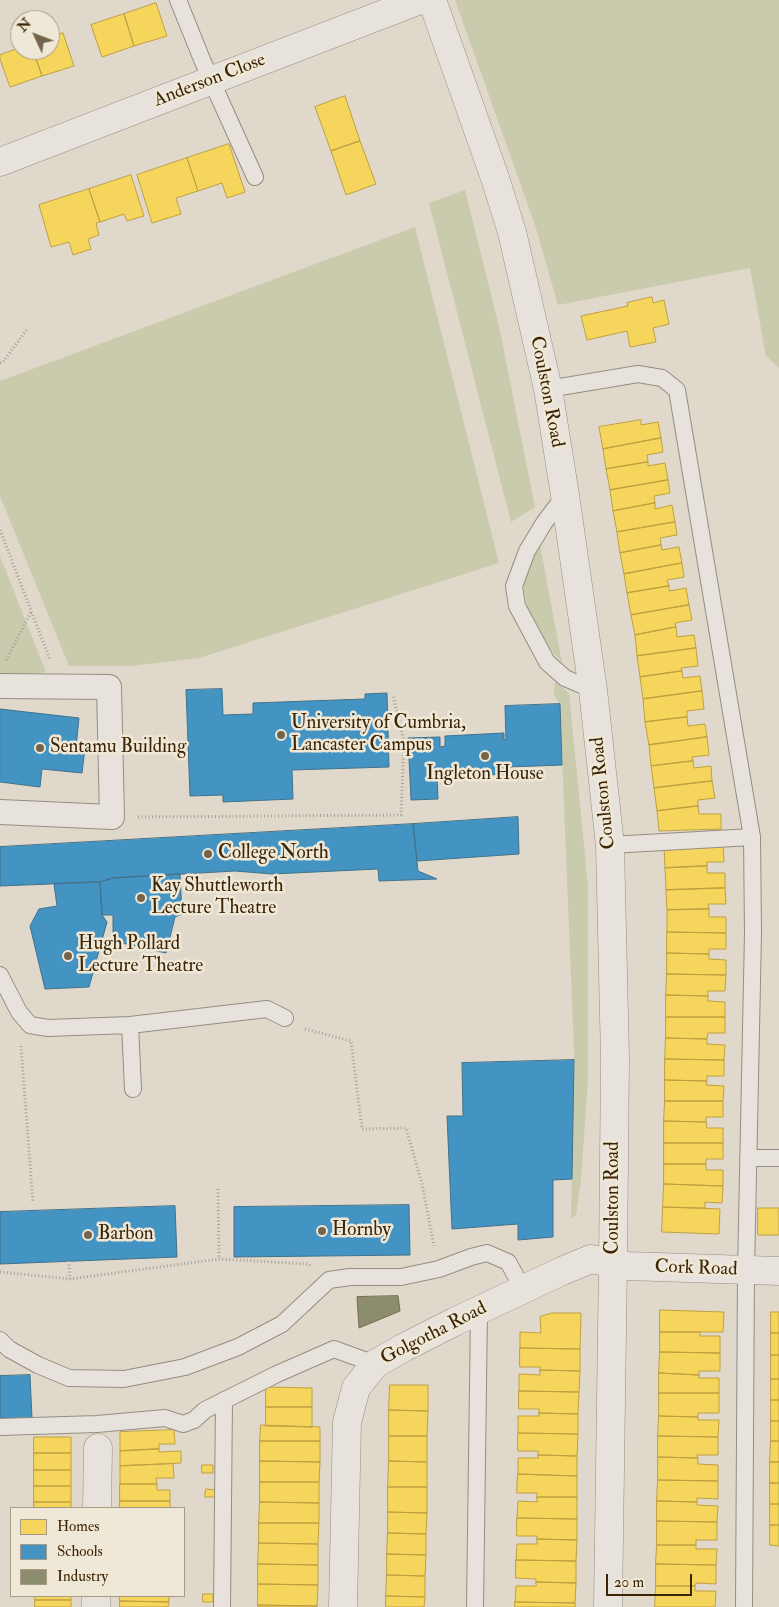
<!DOCTYPE html>
<style>
body{margin:0}
#map{position:relative;width:779px;height:1607px;overflow:hidden;background:#e0d8ca;font-family:"IM FELL Double Pica",serif}
canvas{display:block}
.legend{position:absolute;left:10px;top:1507px;width:175px;height:90px;box-sizing:border-box;background:#f0e8d7;border:1px solid #a89a83;margin:0;padding:6px 9px;list-style:none;font-size:15px;color:#3c2506}
.legend li{display:flex;align-items:center;gap:10px;height:25px}
.legend b{width:25px;border:1px solid #a89a83}
.north{position:absolute;left:10px;top:10px;width:50px;height:50px;box-sizing:border-box;background:#f0e8d7;border:1px solid #a89a83;border-radius:50%;rotate:313deg;font-size:14px;font-weight:700;line-height:20px;text-align:center;color:#3c2506}
.north::after{content:'';display:block;margin:auto;width:18px;height:22px;background:#75644b;clip-path:polygon(50% 0,100% 100%,50% 72%,0 100%)}
.scale{position:absolute;left:606px;top:1574px;width:86px;height:22px;box-sizing:border-box;border:2px solid #3c2506;border-top:0;padding-left:6px;font-size:15px;line-height:18px;white-space:nowrap;color:#3c2506;-webkit-text-stroke:4px #f0e8d7;paint-order:stroke}
</style>
<div id="map">
<canvas width="779" height="1607"></canvas>
<ul class="legend">
<li><b style="height:14px;background:#f6d55c"></b>Homes</li>
<li><b style="height:14px;background:#4393c3"></b>Schools</li>
<li><b style="height:14px;background:#8c8c6e"></b>Industry</li>
</ul>
<div class="north">N</div>
<div class="scale">20 m</div>
</div>
<script>
const ctx = document.querySelector('canvas').getContext('2d');
ctx.lineJoin = 'round';
function fillPath(path, color) {
  ctx.fillStyle = color;
  ctx.fill(path, 'evenodd');
}
function strokePath(path, color, width, dash) {
  ctx.strokeStyle = color;
  ctx.lineWidth = width;
  ctx.lineCap = dash ? 'butt' : 'round';
  ctx.setLineDash(dash || []);
  ctx.stroke(path);
}
function write(font, color, halo, rows, align = 'center') {
  ctx.font = font + ' "IM FELL Double Pica",serif';
  ctx.lineWidth = 5;
  ctx.setLineDash([]);
  ctx.textBaseline = 'middle';
  ctx.strokeStyle = halo;
  ctx.fillStyle = color;
  for (const [text, x, y, turn = 0] of rows) {
    ctx.save();
    ctx.translate(x, y);
    ctx.rotate((+turn || 0) * Math.PI / 180);
    ctx.textAlign = isNaN(turn) ? turn : align;
    if (halo) ctx.strokeText(text, 0, 0);
    ctx.fillText(text, 0, 0);
    ctx.restore();
  }
}
const green = new Path2D(`
 M455,0H779V368L766,356L750,268L558,305L535,225Z
 M465,190L500,331L535,507L511,522L429,203Z
 M415,227L499,563L199,658L131,666H69L0,496V381Z
 M539,539L562,663L538,634L528,611L523,584Z
 M0,556L46,672L0,678Z
 M555,681L569,693L588,886V1080L581,1180L576,1215L571,1219L574,1052L560,705L554,695Z`);
const homes = new Path2D(`
 M156,3L167,36L134,46L124,14Z
 M124,14L134,46L102,57L91,25Z
 M63,33L74,66L42,76L33,50H50V38Z
 M20,48V50H33L42,76L10,87L0,59V55Z
 M345,96L360,141L331,151L315,107Z
 M360,141L376,184L346,195L331,151Z
 M229,144L245,192L227,198L222,183L198,191L187,158Z
 M187,158L198,191L176,198L181,214L152,223L137,175Z
 M131,175L144,216L127,221L124,214L100,222L89,189Z
 M89,189L100,222L96,223L99,235L88,239L91,249L73,255L69,242L51,247L39,205Z
 M652,297L653,303L664,300L669,324L653,328L656,342L630,347L627,331L587,340L581,316L628,306L627,303Z
 M641,420V425L658,422L661,438L603,449L599,427Z
 M661,438L663,452L647,455L648,462L606,469L603,449Z
 M648,462V466L665,463L668,480L610,490L606,469Z
 M668,480L670,493L654,496L655,503L613,511L610,490Z
 M655,503V509L672,505L675,522L617,532L613,511Z
 M675,522L677,535L660,538L661,545L620,553L617,532Z
 M661,545L662,550L679,547L682,563L624,574L620,553Z
 M682,563L684,577L667,580L669,586L627,593L624,574Z
 M669,586V591L686,588L689,605L631,615L627,593Z
 M689,605L692,620L675,623L676,627L635,635L631,615Z
 M676,627L677,637L694,635L696,648L637,656L635,635Z
 M696,648L698,666L681,668L682,671L640,677L637,656Z
 M682,671L683,678L700,676L702,691L643,699L640,677Z
 M702,691L704,709L687,711V717L645,722L643,699Z
 M687,717L688,726L705,724L707,737L649,745L645,722Z
 M707,737L709,755L692,757L693,761L651,766L649,745Z
 M693,761L694,768L711,766L712,781L654,788L651,766Z
 M712,781L715,798L698,800V806L657,811L654,788Z
 M698,806L699,814H721V829L659,831L657,811Z
 M723,845L724,862H707V866L665,868L664,846Z
 M707,866V873H725V888L666,890L665,868Z
 M725,888L726,904H708L709,909L667,910L666,890Z
 M709,909V917H726V933L667,932V910Z
 M667,932L726,933V949H709V954L667,953Z
 M667,953L709,954V959L726,960V975L667,974Z
 M667,974L726,975L725,991H708V996L666,995Z
 M666,995L708,996V1001L725,1002V1017H666Z
 M666,1017H725V1033H708L707,1039L666,1038Z
 M666,1038L707,1039V1044L725,1045L724,1060L665,1059Z
 M665,1059L724,1060V1076H707V1081L665,1080Z
 M665,1080L707,1081L706,1085L724,1086L723,1101H665Z
 M665,1101H723V1117H706V1122L664,1121Z
 M664,1121L706,1122L707,1128H723V1143H664Z
 M664,1143H723V1159H706V1164H664Z
 M664,1164H706V1170H723V1186L664,1184Z
 M664,1184L723,1186L722,1203L705,1202V1208L663,1207Z
 M663,1207L720,1209L719,1234L662,1232Z
 M758,1208H779V1235H758Z
 M660,1310L724,1312L723,1332H660Z
 M771,1312H779V1333H771Z
 M552,1313H581L580,1349L520,1348V1332L541,1333L540,1317Z
 M660,1332H700V1336H720V1353L660,1352Z
 M771,1333H779V1355H771Z
 M520,1348L580,1349V1371L540,1370V1367H520Z
 M660,1352L720,1353V1371H699V1375L659,1373Z
 M771,1355H779V1379H771Z
 M540,1370L580,1371L579,1392L519,1391V1374L540,1375Z
 M659,1373L699,1375V1378H719V1393H659Z
 M771,1379H779V1400H771Z
 M390,1385H428V1411L389,1410Z
 M266,1387L312,1388V1407H266Z
 M519,1391L579,1392L578,1414L539,1413V1409H519Z
 M659,1393H719V1413H698V1417L659,1416Z
 M771,1400H779V1421H771Z
 M266,1407H312V1427L266,1426Z
 M389,1410L428,1411L427,1436H389Z
 M539,1413L578,1414V1434L518,1433V1416H539Z
 M659,1416L698,1417V1420H719L718,1437L658,1436Z
 M771,1421H779V1441H771Z
 M261,1425L320,1427V1441H260Z
 M174,1430L175,1444H159V1449L120,1451V1432Z
 M518,1433L578,1434L577,1456L538,1455V1451H518Z
 M389,1436H427V1462L389,1461Z
 M658,1436L718,1437V1455H697L698,1458L658,1457Z
 M34,1437H71V1453H34Z
 M260,1441H320V1462L260,1461Z
 M771,1441H779V1462H770Z
 M159,1449V1452L181,1451V1463L120,1466V1451Z
 M34,1453H71V1470H34Z
 M538,1455L577,1456V1476L518,1474V1458H538Z
 M658,1457L698,1458V1464L718,1465V1481L658,1480Z
 M260,1461L320,1462L319,1482H260Z
 M389,1461L427,1462V1487H388Z
 M770,1462H779V1483H770Z
 M173,1464L174,1478H156L157,1484H120V1466Z
 M202,1465H213V1473H202Z
 M34,1470H71V1486H34Z
 M518,1474L577,1476V1497H537V1493H517Z
 M658,1480L718,1481V1499L697,1498V1502L657,1501Z
 M260,1482H319V1503L260,1502Z
 M770,1483H779V1504H770Z
 M120,1484H157V1490H170V1501H120Z
 M34,1486H71V1502H34Z
 M388,1487H427V1513L388,1512Z
 M206,1489L215,1490V1497H205Z
 M537,1497H577V1519L517,1518L518,1501L537,1502Z
 M120,1501H170V1508H120Z
 M657,1501L697,1502V1505L718,1506L717,1522L657,1521Z
 M34,1502H71V1508H34Z
 M260,1502L319,1503V1523H259Z
 M770,1504H779V1525H770Z
 M388,1512L427,1513L426,1534L388,1533Z
 M517,1518L577,1519V1540L537,1539V1536H517Z
 M657,1521L717,1522V1540H696V1545H657Z
 M259,1523H319L318,1544L259,1543Z
 M770,1525H779V1546L770,1545Z
 M388,1533L426,1534V1555L387,1554Z
 M537,1539L577,1540L576,1561L516,1560L517,1544H537Z
 M259,1543L318,1544V1565L258,1564Z
 M657,1545H696V1549H717L716,1565L656,1564Z
 M387,1554L426,1555L425,1576L387,1575Z
 M516,1560L576,1561V1583L536,1582V1579L516,1578Z
 M258,1564L318,1565V1585L258,1584Z
 M656,1564L716,1565V1584L696,1583L695,1586H656Z
 M387,1575L425,1576V1597L386,1596Z
 M536,1582L576,1583L575,1603L515,1602L516,1586H536Z
 M258,1584L318,1585L317,1606L258,1605Z
 M656,1586H695V1591H716L715,1607H655Z
 M203,1594H213V1602H203Z
 M35,1596H71V1600H35Z
 M120,1596H169V1602L120,1601Z
 M386,1596L425,1597L424,1607H386Z
 M35,1600H71V1607H35Z
 M120,1601L169,1602L168,1607H120Z
 M515,1602L575,1603V1607H515Z
 M258,1605L317,1606V1607H258Z`);
const schools = new Path2D(`
 M222,689L223,715L253,714V703L365,699V694L387,693L389,767L292,770L293,799L223,802V795L190,796L186,690Z
 M560,704L562,765L508,767V774L437,777L438,799L411,800L408,738L440,737V747L445,746V736L504,733V740H506L505,706Z
 M0,709L79,718L76,747L85,748L82,773L42,769L40,787L0,782Z
 M518,817L519,854L417,861L413,824Z
 M413,824L418,871L437,879L379,881L378,869L272,874L235,871L113,878L100,882L0,886V847Z
 M180,874L182,914L175,917L166,953L113,941V915H102L100,882L113,878Z
 M100,882L102,915L107,922L89,987L45,989L30,926L39,909L57,906L54,884Z
 M574,1060L572,1179L553,1180V1237L518,1240V1224L452,1229L447,1116H463L462,1063Z
 M409,1205L410,1255L234,1257V1207Z
 M175,1206L177,1257L0,1264V1212Z
 M30,1375L32,1418L0,1420V1376Z`);
const industry = new Path2D(`
 M398,1296L400,1311L359,1328L357,1297Z`);
const path = new Path2D(`
 M0,363L3,362L28,328
 M0,530L50,660
 M6,660L31,612
 M138,817L401,815L404,742L393,695
 M305,1029L351,1041L362,1129L406,1128L422,1184L434,1246
 M21,1046L33,1203
 M218,1189L219,1259
 M69,1261L70,1279
 M0,1272L70,1279L219,1259L308,1264L312,1267`);
const service = new Path2D(`
 M178,0L203,62L255,177
 M548,389L638,374L662,378L677,390L752,837L753,933L746,1271L744,1607
 M565,495L544,523L527,551L514,586L517,606L547,662L565,678L593,690
 M610,845L752,837
 M0,975L19,1012L30,1025L48,1028L130,1025L267,1009L285,1018
 M130,1025L133,1089
 M748,1158H779
 M0,1340L9,1349L38,1365L69,1378L124,1379L185,1367L238,1347L282,1324L329,1280L350,1277H401L439,1269L471,1257L487,1253L508,1262L523,1289
 M0,1427L97,1424L165,1418L183,1424L194,1420L205,1410L277,1374L334,1349L375,1364
 M222,1607L224,1400
 M475,1607L479,1311`);
const pedestrian = new Path2D(`
 M0,686L109,687L112,817L0,812`);
const minor = new Path2D(`
 M0,162L420,0
 M97,1508L98,1448
 M96,1607V1596
 M343,1607L347,1422L356,1388L375,1364L403,1348L454,1322L562,1271L591,1259L627,1266L779,1271`);
const tertiary = new Path2D(`
 M432,0L495,178L512,232L548,389L565,495L593,690L610,845L615,1059L613,1262L608,1607`);
const markers = [
 [281,735,5,"#75644b"],
 [40,748,5,"#75644b"],
 [485,756,5,"#75644b"],
 [208,854,5,"#75644b"],
 [141,898,5,"#75644b"],
 [68,956,5,"#75644b"],
 [322,1231,5,"#75644b"],
 [88,1235,5,"#75644b"]
];
const streetNames = [
 ["Anderson Close",210,81,-21],
 ["Coulston Road",546,392,79],
 ["Coulston Road",604,793,-96],
 ["Coulston Road",614,1198,-90],
 ["Cork Road",696,1269,2],
 ["Golgotha Road",434,1334,-27]
];
const poiNames = [
 ["University of Cumbria,",291,724],
 ["Lancaster Campus",291,746],
 ["Sentamu Building",50,748],
 ["Ingleton House",485,775,"center"],
 ["College North",218,854],
 ["Kay Shuttleworth",151,887],
 ["Lecture Theatre",151,909],
 ["Hugh Pollard",78,945],
 ["Lecture Theatre",78,967],
 ["Hornby",332,1231],
 ["Barbon",98,1235]
];
fillPath(green, '#c9cbac');
fillPath(homes, '#f6d55c');
strokePath(homes, '#bea042', 1);
fillPath(schools, '#4393c3');
strokePath(schools, '#41728a', 1);
fillPath(industry, '#8c8c6e');
strokePath(industry, '#746d4f', 1);
strokePath(service, '#958d81', 18);
strokePath(pedestrian, '#958d81', 26);
strokePath(minor, '#958d81', 29);
strokePath(tertiary, '#958d81', 29);
strokePath(path, '#a6a198', 3, [1, 2.5]);
strokePath(service, '#e7e3dc', 16);
strokePath(pedestrian, '#e7e3dc', 24);
strokePath(minor, '#e7e3dc', 28);
strokePath(tertiary, '#e7e3dc', 28);
for (const [x, y, r, color] of markers) {
  const dot = new Path2D();
  dot.arc(x, y, r, 0, 2 * Math.PI);
  ctx.fillStyle = color;
  ctx.fill(dot);
  strokePath(dot, '#f0e8d7', 2);
}
write('19px', '#3c2506', '#f0e8d7', streetNames);
write('19px', '#3c2506', '#f0e8d7', poiNames, 'left');
</script>
